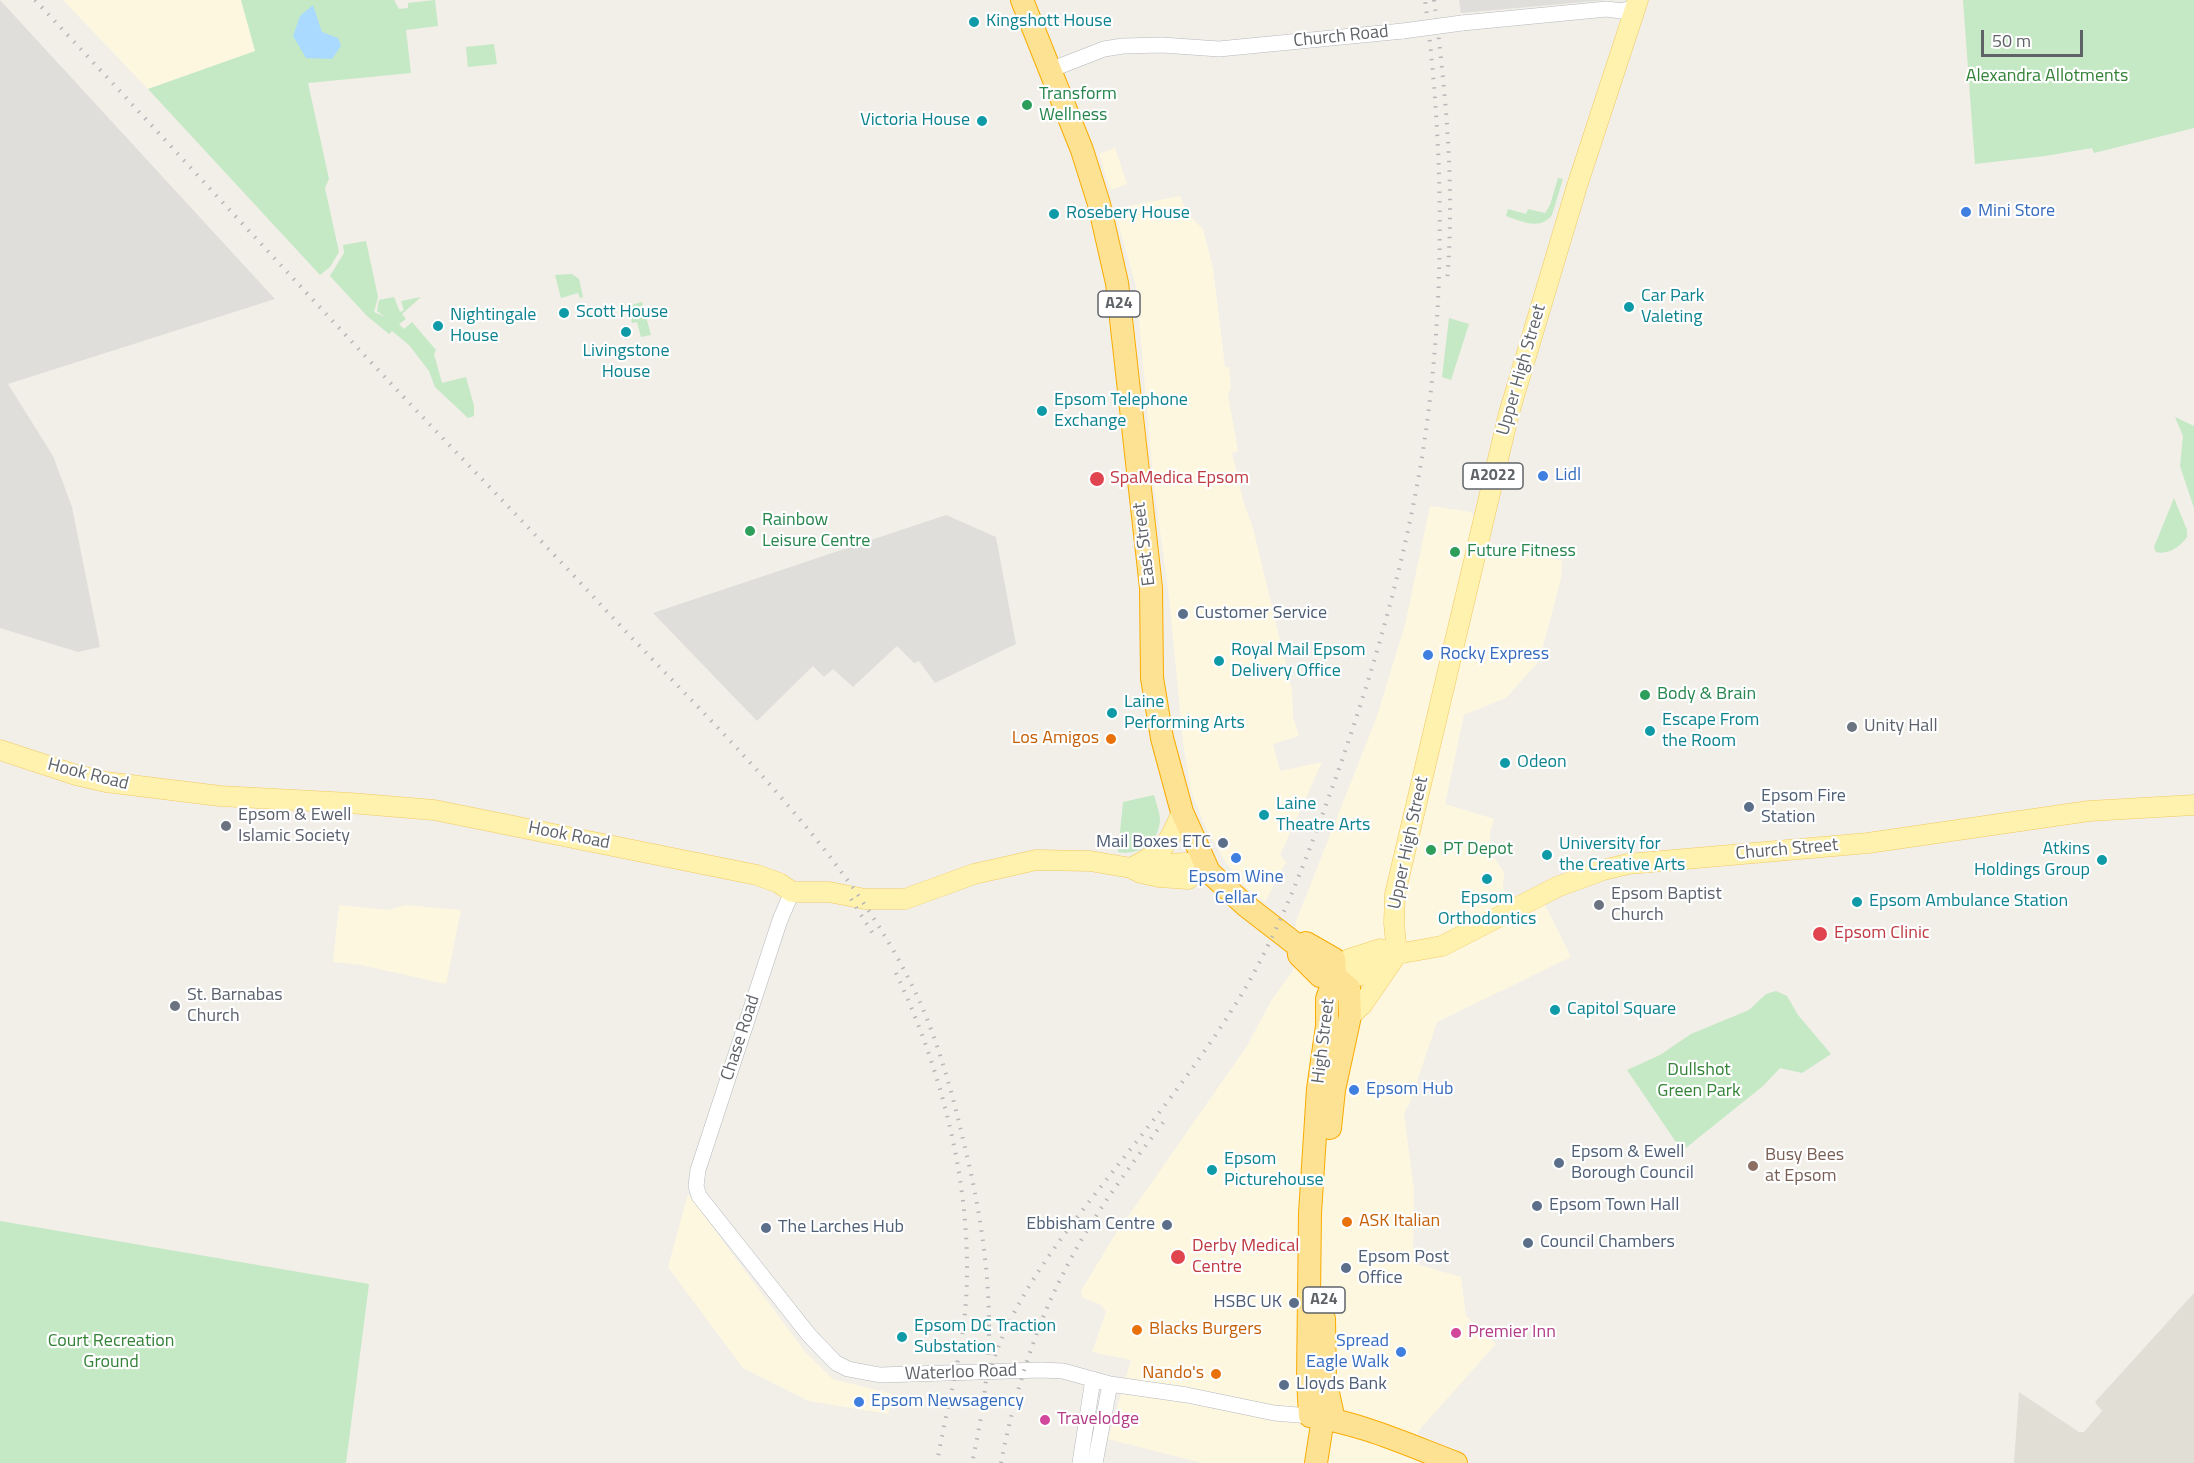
<!DOCTYPE html>
<style>
body{margin:0}
#map{position:relative;width:2194px;height:1463px;overflow:hidden;background:#f1efe8;font-family:"Titillium Web",sans-serif}
canvas{display:block}
.scale{position:absolute;left:1981px;top:30px;width:102px;height:27px;box-sizing:border-box;border:3px solid #5f6368;border-top:0;padding-left:8px;font-size:18px;line-height:21px;white-space:nowrap;color:#5f6368;-webkit-text-stroke:4px #fff;paint-order:stroke}
</style>
<div id="map">
<canvas width="2194" height="1463"></canvas>
<div class="scale">50 m</div>
</div>
<script>
const ctx = document.querySelector('canvas').getContext('2d');
ctx.lineJoin = 'round';
function fillPath(path, color) {
  ctx.fillStyle = color;
  ctx.fill(path, 'evenodd');
}
function strokePath(path, color, width, dash) {
  ctx.strokeStyle = color;
  ctx.lineWidth = width;
  ctx.lineCap = dash ? 'butt' : 'round';
  ctx.setLineDash(dash || []);
  ctx.stroke(path);
}
function write(font, color, halo, rows, align = 'center') {
  ctx.font = font + ' "Titillium Web",sans-serif';
  ctx.lineWidth = 4.5;
  ctx.setLineDash([]);
  ctx.textBaseline = 'middle';
  ctx.strokeStyle = halo;
  ctx.fillStyle = color;
  for (const [text, x, y, turn = 0] of rows) {
    ctx.save();
    ctx.translate(x, y);
    ctx.rotate((+turn || 0) * Math.PI / 180);
    ctx.textAlign = isNaN(turn) ? turn : align;
    if (halo) ctx.strokeText(text, 0, 0);
    ctx.fillText(text, 0, 0);
    ctx.restore();
  }
}
const commercial = new Path2D(`
 M63,0H241L256,51L148,89Z
 M1115,148L1127,184L1110,190L1099,154Z
 M1180,196L1186,212L1203,229L1213,268L1225,367H1229L1231,388L1228,395L1238,451L1232,453L1244,504L1253,528L1292,690L1293,717L1299,736L1273,744L1280,771L1322,762L1280,855L1286,862L1265,902L1246,887L1226,863L1205,826L1191,791L1183,742L1170,606L1153,477L1136,286L1114,209Z
 M1430,506L1471,512L1492,544L1562,561L1561,579L1539,661L1506,698L1464,715L1445,804L1494,819L1490,832V852L1504,872L1503,888L1509,899L1544,903L1571,957L1437,1022L1409,1105L1404,1113L1414,1190L1413,1263L1461,1277L1466,1316L1496,1344L1420,1429L1407,1457L1423,1463H1202L1108,1439L1131,1360L1092,1352L1106,1312L1101,1305L1082,1297L1081,1291L1113,1238L1247,1046L1271,1001L1294,969L1296,921L1376,719L1405,625Z
 M339,905L388,910L405,905L461,910L446,984L361,965L333,962Z
 M688,1194L806,1353L833,1379L892,1394L888,1414L809,1401L743,1368L668,1267Z`);
const industrial = new Path2D(`
 M0,0L275,299L8,384L53,456L72,507L100,647L78,652L0,628Z
 M1459,0H1606L1461,13Z
 M946,515L996,537L1016,644L935,683L919,661L914,663L897,646L853,687L833,669L824,677L813,666L757,721L653,613Z`);
const education = new Path2D(`
 M2194,1293V1463H2014L2019,1392L2079,1432H2084L2102,1411L2095,1402Z`);
const green = new Path2D(`
 M241,0H394L399,9L408,8V3L435,0L438,26L406,30L411,73L308,83L329,179L325,188L339,252L330,267L320,275L148,89L255,51Z
 M1963,0H2194V128L2094,153L2092,148L2045,156L1975,164Z
 M494,44L497,64L468,67L466,47Z
 M1558,178L1563,179L1552,215C1540,231 1521,221 1506,216L1508,209L1526,214L1528,209L1545,213L1550,205Z
 M366,241L378,297L374,312L385,317L377,311L379,300L394,297L400,312L404,310L401,301L421,297L402,314L406,319L399,324L404,329L412,322L436,350L434,354L442,383L466,377L474,406V416L468,418L435,387L429,371L409,345L392,331L389,334L367,316L330,276L344,253L343,245Z
 M572,274L579,279L583,297L580,298L578,293L561,298L555,275Z
 M642,302L651,335L641,337L637,322L632,323L628,306Z
 M1449,318L1469,324L1451,380L1442,377Z
 M2175,417L2194,426V508L2180,466L2183,436Z
 M2174,498L2187,530V537C2180,547 2168,555 2156,552L2154,547Z
 M1154,795C1156,803 1159,810 1160,818C1160,842 1140,856 1118,852L1123,802Z
 M1776,991L1787,996L1798,1015L1831,1054L1802,1073L1780,1068L1763,1086L1682,1151L1627,1070L1660,1055L1691,1034L1749,1010L1766,994Z
 M0,1221L369,1284L346,1463H0Z`);
const water = new Path2D(`
 M313,5L322,32L338,38L341,46L332,59L306,58L293,36L300,16Z`);
const minor = new Path2D(`
 M1462,23L1607,9L1621,11L1636,7
 M1050,70L1104,49L1123,46L1162,45L1219,49L1403,31
 M792,892L780,920L698,1170L696,1186L699,1196L809,1335L836,1363L848,1369L880,1375L1041,1370L1063,1371L1110,1384L1187,1395L1274,1413L1310,1416
 M1080,1463L1093,1379
 M1095,1463L1110,1384`);
const major = new Path2D(`
 M0,750L76,775L106,782L220,796L350,803L434,810L757,875L779,883L792,892H829L865,899H905L974,874L1036,860L1090,861L1131,868L1141,873L1159,877L1188,879L1193,871
 M1142,865L1187,863L1193,871
 M1131,868C1165,850 1167,847 1182,812
 M1397,954L1394,923L1395,894L1509,413L1577,186L1638,0
 M1335,976L1349,959L1380,949L1397,954L1442,946L1557,887L1603,870L1628,864L1868,843L2089,811L2194,805
 M1335,976C1357,978 1374,975 1391,960
 M1350,1016L1362,1005L1397,954`);
const highway = new Path2D(`
 M1022,0L1082,150L1099,204L1117,283L1151,588L1152,678L1162,738L1182,812L1209,872L1245,905L1298,946L1299,955L1320,976H1335
 M1298,946L1306,943L1334,959L1335,976L1327,999V1026L1318,1089L1310,1213L1308,1379L1310,1416C1361,1423 1408,1445 1456,1463
 M1330,1128L1334,1090L1350,1016L1349,988L1335,976
 M1324,1319L1325,1379L1334,1420
 M1316,1463L1323,1418`);
const rail = new Path2D(`
 M35,0C151,124 266,250 382,374C454,451 529,527 601,605C712,725 850,850 919,1000C939,1045 952,1092 963,1139C979,1204 990,1270 989,1337C988,1379 981,1422 972,1463
 M1434,0C1446,93 1455,189 1447,282
 M851,899L875,937
 M896,973C943,1073 973,1190 966,1301C962,1356 946,1409 937,1463
 M992,1365C1015,1292 1071,1225 1118,1165C1161,1111 1204,1056 1240,997C1280,931 1309,852 1335,780C1373,673 1405,563 1423,451C1446,301 1444,150 1425,0
 M1001,1463C1014,1396 1034,1329 1066,1268C1094,1213 1131,1165 1168,1116`);
const minorBridge = new Path2D(`
 M1403,31L1462,23`);
const markers = [
 [974,22,6,"#0f9aa8"],
 [1027,105,6,"#2e9e5b"],
 [982,121,6,"#0f9aa8"],
 [1966,212,6,"#3f7fe0"],
 [1054,214,6,"#0f9aa8"],
 [1629,307,6,"#0f9aa8"],
 [564,313,6,"#0f9aa8"],
 [438,326,6,"#0f9aa8"],
 [626,332,6,"#0f9aa8"],
 [1042,411,6,"#0f9aa8"],
 [1543,476,6,"#3f7fe0"],
 [1097,479,8,"#e0444e"],
 [750,531,6,"#2e9e5b"],
 [1455,552,6,"#2e9e5b"],
 [1183,614,6,"#5c6f8a"],
 [1428,655,6,"#3f7fe0"],
 [1219,661,6,"#0f9aa8"],
 [1645,695,6,"#2e9e5b"],
 [1112,713,6,"#0f9aa8"],
 [1852,727,6,"#6b7280"],
 [1650,731,6,"#0f9aa8"],
 [1111,739,6,"#e8710a"],
 [1505,763,6,"#0f9aa8"],
 [1749,807,6,"#5c6f8a"],
 [1264,815,6,"#0f9aa8"],
 [226,826,6,"#6b7280"],
 [1223,843,6,"#5c6f8a"],
 [1431,850,6,"#2e9e5b"],
 [1547,855,6,"#0f9aa8"],
 [1236,858,6,"#3f7fe0"],
 [2102,860,6,"#0f9aa8"],
 [1487,879,6,"#0f9aa8"],
 [1857,902,6,"#0f9aa8"],
 [1599,905,6,"#6b7280"],
 [1820,934,8,"#e0444e"],
 [175,1006,6,"#6b7280"],
 [1555,1010,6,"#0f9aa8"],
 [1354,1090,6,"#3f7fe0"],
 [1559,1163,6,"#5c6f8a"],
 [1753,1166,6,"#8d6e63"],
 [1212,1170,6,"#0f9aa8"],
 [1537,1206,6,"#5c6f8a"],
 [1347,1222,6,"#e8710a"],
 [1167,1225,6,"#5c6f8a"],
 [766,1228,6,"#5c6f8a"],
 [1528,1243,6,"#5c6f8a"],
 [1178,1257,8,"#e0444e"],
 [1346,1268,6,"#5c6f8a"],
 [1294,1303,6,"#5c6f8a"],
 [1137,1330,6,"#e8710a"],
 [1456,1333,6,"#d1479c"],
 [902,1337,6,"#0f9aa8"],
 [1401,1352,6,"#3f7fe0"],
 [1216,1374,6,"#e8710a"],
 [1284,1385,6,"#5c6f8a"],
 [859,1402,6,"#3f7fe0"],
 [1045,1420,6,"#d1479c"]
];
const shields = [
 [1119,304,42],
 [1493,476,60],
 [1324,1300,42]
];
const shieldNames = [
 ["A24",1119,304],
 ["A2022",1493,476],
 ["A24",1324,1300]
];
const cultureNames = [
 ["Kingshott House",986,22],
 ["Victoria House",970,121,"right"],
 ["Rosebery House",1066,214],
 ["Car Park",1641,297],
 ["Valeting",1641,318],
 ["Scott House",576,313],
 ["Nightingale",450,316],
 ["House",450,337],
 ["Livingstone",626,352,"center"],
 ["House",626,373,"center"],
 ["Epsom Telephone",1054,401],
 ["Exchange",1054,422],
 ["Royal Mail Epsom",1231,651],
 ["Delivery Office",1231,672],
 ["Laine",1124,703],
 ["Performing Arts",1124,724],
 ["Escape From",1662,721],
 ["the Room",1662,742],
 ["Odeon",1517,763],
 ["Laine",1276,805],
 ["Theatre Arts",1276,826],
 ["University for",1559,845],
 ["the Creative Arts",1559,866],
 ["Atkins",2090,850,"right"],
 ["Holdings Group",2090,871,"right"],
 ["Epsom",1487,899,"center"],
 ["Orthodontics",1487,920,"center"],
 ["Epsom Ambulance Station",1869,902],
 ["Capitol Square",1567,1010],
 ["Epsom",1224,1160],
 ["Picturehouse",1224,1181],
 ["Epsom DC Traction",914,1327],
 ["Substation",914,1348]
];
const streetNames = [
 ["Church Road",1341,37,-6],
 ["Upper High Street",1522,370,-74],
 ["East Street",1145,544,-97],
 ["Hook Road",88,775,14],
 ["Hook Road",569,836,11],
 ["Upper High Street",1409,843,-78],
 ["Church Street",1787,850,-5],
 ["Chase Road",741,1038,-72],
 ["High Street",1324,1041,-83],
 ["Waterloo Road",961,1373,-2]
];
const parkNames = [
 ["Alexandra Allotments",2047,77],
 ["Dullshot",1699,1071],
 ["Green Park",1699,1092],
 ["Court Recreation",111,1342],
 ["Ground",111,1363]
];
const leisureNames = [
 ["Transform",1039,95],
 ["Wellness",1039,116],
 ["Rainbow",762,521],
 ["Leisure Centre",762,542],
 ["Future Fitness",1467,552],
 ["Body & Brain",1657,695],
 ["PT Depot",1443,850]
];
const shopNames = [
 ["Mini Store",1978,212],
 ["Lidl",1555,476],
 ["Rocky Express",1440,655],
 ["Epsom Wine",1236,878,"center"],
 ["Cellar",1236,899,"center"],
 ["Epsom Hub",1366,1090],
 ["Spread",1389,1342,"right"],
 ["Eagle Walk",1389,1363,"right"],
 ["Epsom Newsagency",871,1402]
];
const healthNames = [
 ["SpaMedica Epsom",1110,479],
 ["Epsom Clinic",1834,934],
 ["Derby Medical",1192,1247],
 ["Centre",1192,1268]
];
const serviceNames = [
 ["Customer Service",1195,614],
 ["Epsom Fire",1761,797],
 ["Station",1761,818],
 ["Mail Boxes ETC",1211,843,"right"],
 ["Epsom & Ewell",1571,1153],
 ["Borough Council",1571,1174],
 ["Epsom Town Hall",1549,1206],
 ["Ebbisham Centre",1155,1225,"right"],
 ["The Larches Hub",778,1228],
 ["Council Chambers",1540,1243],
 ["Epsom Post",1358,1258],
 ["Office",1358,1279],
 ["HSBC UK",1282,1303,"right"],
 ["Lloyds Bank",1296,1385]
];
const worshipNames = [
 ["Unity Hall",1864,727],
 ["Epsom & Ewell",238,816],
 ["Islamic Society",238,837],
 ["Epsom Baptist",1611,895],
 ["Church",1611,916],
 ["St. Barnabas",187,996],
 ["Church",187,1017]
];
const foodNames = [
 ["Los Amigos",1099,739],
 ["ASK Italian",1359,1222,"left"],
 ["Blacks Burgers",1149,1330,"left"],
 ["Nando's",1204,1374]
];
const educationNames = [
 ["Busy Bees",1765,1156],
 ["at Epsom",1765,1177]
];
const hotelNames = [
 ["Premier Inn",1468,1333],
 ["Travelodge",1057,1420]
];
fillPath(commercial, '#fef7e0');
fillPath(industrial, '#e0deda');
fillPath(education, '#e1ded6');
fillPath(green, '#c5e8c5');
fillPath(water, '#aadaff');
strokePath(minor, '#b5b8bc', 16);
strokePath(major, '#f2c960', 21);
strokePath(highway, '#f9ab00', 24);
strokePath(minor, '#fff', 15);
strokePath(major, '#fff2af', 20);
strokePath(highway, '#fde293', 22);
strokePath(rail, '#b6b7b8', 4, [1.5, 8]);
strokePath(minorBridge, '#b5b8bc', 16, []);
strokePath(minorBridge, '#fff', 15);
for (const [x, y, r, color] of markers) {
  const dot = new Path2D();
  dot.arc(x, y, r, 0, 2 * Math.PI);
  ctx.fillStyle = color;
  ctx.fill(dot);
  strokePath(dot, '#fff', 2);
}
for (const [x, y, w] of shields) {
  const box = new Path2D();
  box.roundRect(x - w / 2, y - 13, w, 26, 4.5);
  ctx.fillStyle = '#fff';
  ctx.fill(box);
  strokePath(box, '#5f6368', 1.5);
}
write('bold 16px', '#5f6368', null, shieldNames);
write('18px', '#0d838f', '#fff', cultureNames, 'left');
write('18px', '#5f6368', '#fff', streetNames);
write('18px', '#348238', '#fff', parkNames);
write('18px', '#27864d', '#fff', leisureNames, 'left');
write('18px', '#366cbe', '#fff', shopNames, 'left');
write('18px', '#be3a42', '#fff', healthNames, 'left');
write('18px', '#4e5e75', '#fff', serviceNames, 'left');
write('18px', '#5b616d', '#fff', worshipNames, 'left');
write('18px', '#c56008', '#fff', foodNames, 'right');
write('18px', '#785e54', '#fff', educationNames, 'left');
write('18px', '#b23c85', '#fff', hotelNames, 'left');
</script>
